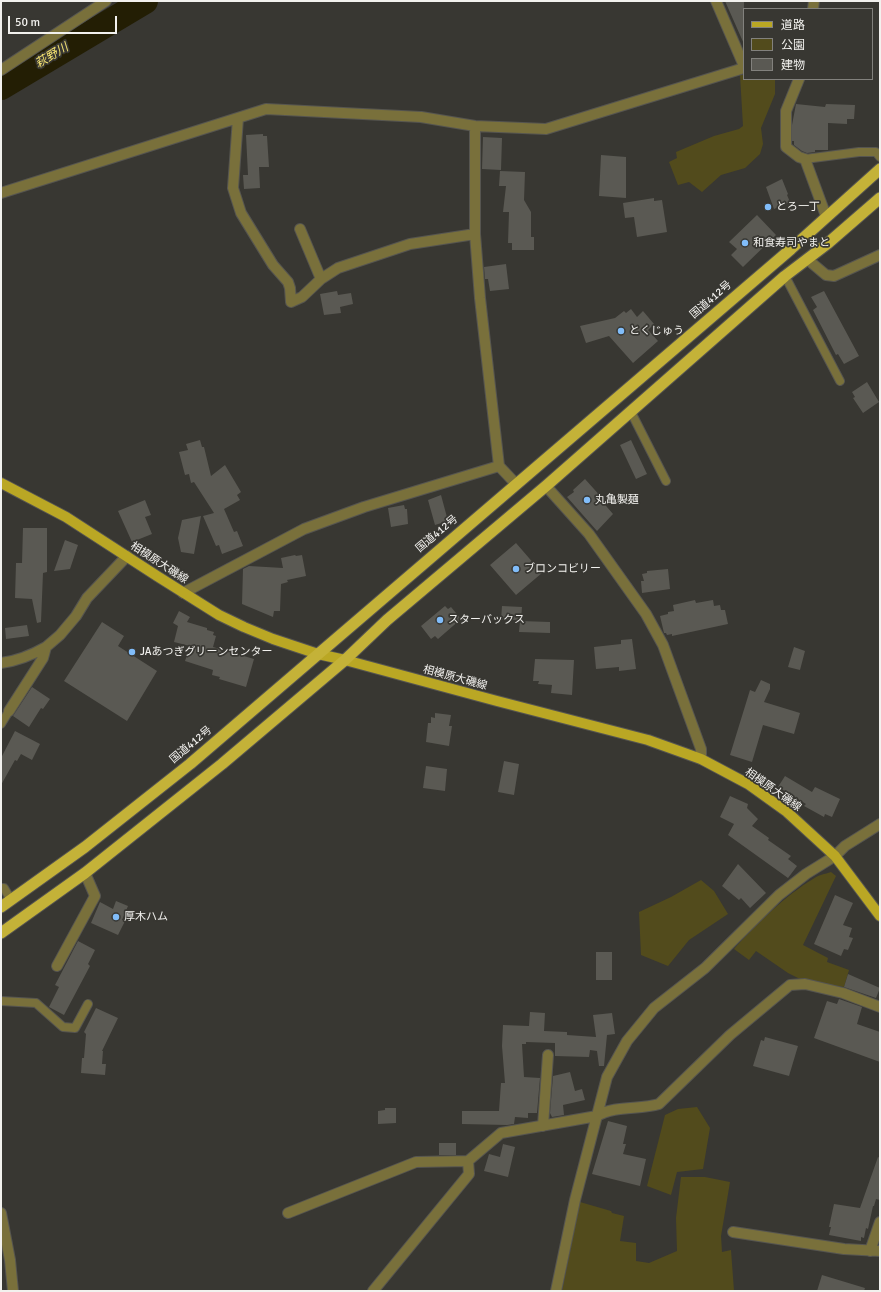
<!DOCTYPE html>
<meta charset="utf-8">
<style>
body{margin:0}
#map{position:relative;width:881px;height:1292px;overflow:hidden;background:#383732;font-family:Signika,"Noto Sans JP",sans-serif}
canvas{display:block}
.frame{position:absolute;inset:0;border:2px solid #f2f1ee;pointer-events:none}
.legend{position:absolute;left:743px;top:8px;width:130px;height:72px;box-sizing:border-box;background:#383732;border:1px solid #82817d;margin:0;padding:5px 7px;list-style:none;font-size:12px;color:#f2f1ee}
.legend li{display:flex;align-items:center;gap:8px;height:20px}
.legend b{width:20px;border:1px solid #82817d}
.scale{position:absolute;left:8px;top:16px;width:109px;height:18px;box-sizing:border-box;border:2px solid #f2f1ee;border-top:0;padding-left:5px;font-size:12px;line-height:14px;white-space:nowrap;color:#f2f1ee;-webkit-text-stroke:3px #383732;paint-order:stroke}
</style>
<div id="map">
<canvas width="881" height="1292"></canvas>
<div class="frame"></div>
<ul class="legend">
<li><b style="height:5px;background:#baa724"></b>道路</li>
<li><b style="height:11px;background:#524b1c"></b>公園</li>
<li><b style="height:11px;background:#5a5953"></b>建物</li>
</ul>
<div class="scale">50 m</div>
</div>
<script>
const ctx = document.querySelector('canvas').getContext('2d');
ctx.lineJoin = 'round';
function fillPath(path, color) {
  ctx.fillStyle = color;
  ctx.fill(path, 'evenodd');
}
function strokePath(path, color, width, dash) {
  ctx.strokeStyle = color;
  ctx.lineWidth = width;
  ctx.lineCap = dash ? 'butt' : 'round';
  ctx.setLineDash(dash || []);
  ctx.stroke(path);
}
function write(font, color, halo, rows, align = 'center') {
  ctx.font = font + ' Signika,"Noto Sans JP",sans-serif';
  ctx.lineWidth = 3.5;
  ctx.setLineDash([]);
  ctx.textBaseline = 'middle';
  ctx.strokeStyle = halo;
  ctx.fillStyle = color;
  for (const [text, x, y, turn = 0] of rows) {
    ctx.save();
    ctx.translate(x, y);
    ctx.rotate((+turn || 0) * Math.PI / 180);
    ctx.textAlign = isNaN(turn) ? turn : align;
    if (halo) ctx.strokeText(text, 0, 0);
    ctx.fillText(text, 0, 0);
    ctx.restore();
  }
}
const green = new Path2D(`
 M740,75H744V79H775V94L761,128L763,144L760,154L745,168L721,175L702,192L689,182L678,185L669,162L677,158L676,152L714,136L739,129L743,126Z
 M831,872L836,876L803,945L828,958L827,962L849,970L844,987L804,981L788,973L756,951L749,960L734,949C756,924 785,896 813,879C818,875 825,874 831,872Z
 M701,880L714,891L728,914L689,940L668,966L641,955L639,912L671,897Z
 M697,1107L710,1128L703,1169L677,1172L671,1195L647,1186L665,1115L678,1109Z
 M681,1177H705L730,1182L721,1236L722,1252L731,1250L734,1291H562L580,1202L611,1211L612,1213L624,1216L620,1241L636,1243V1261L649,1263L677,1251L676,1218Z`);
const river = new Path2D(`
 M1,87L145,1`);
const building = new Path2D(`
 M725,1H744V44Z
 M796,104L825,107L826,104L855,105L854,119H847V124L828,123V150H815V152L807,153L802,151L794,145V141H792V125Z
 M263,134V136H267L269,167H259L260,188L244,189L243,175H248L246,135Z
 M483,137L502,138L501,170L482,169Z
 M601,155L626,157V198L599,196Z
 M500,171L525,172L524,200L531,212V237H534V250H512V243H508L509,212H503L506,186H499Z
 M782,179L788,194L787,195L790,202L774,209L766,187Z
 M654,198V201L662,200L667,232L637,237L634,217L625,218L623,203Z
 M757,215L776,235L743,267L731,255L737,249L729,242Z
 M506,264L509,289L490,291L488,279H485L484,267Z
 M337,291L338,295L351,293L353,304L340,307L341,313L324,315L320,294Z
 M824,291L859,356L844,364L838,354L836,355L813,310L817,307L811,297Z
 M631,309L637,317L643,311L654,324L648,330L658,341L633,363L609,336L586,343L580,326L615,318L624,311L626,313Z
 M867,382L879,402L863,413L853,398L855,397L852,392Z
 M200,440L202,447H204L211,476L225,465L241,492L237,495L240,500L224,509L234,532L237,531L243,546L222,554L219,545L216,546L203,516L214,513L194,482L191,483L189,474L185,475L179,452L188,450L186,444Z
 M631,440L647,474L636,479L620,445Z
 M585,479L603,499L601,500L613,514L597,531L567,497L574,492L573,490Z
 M441,495L448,521L435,525L428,500Z
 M145,500L151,515L145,517L152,534L132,542L118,511Z
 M404,505L405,509H407L408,524L391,527L388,508Z
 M201,516L194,554L181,552L178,538L182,520Z
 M23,528H47V572L43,573L41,622L37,623L32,599L15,598L16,563H22Z
 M65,540L78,545L70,569L54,571Z
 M516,543L542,573L516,595L490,565Z
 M295,555L296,556L302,555L306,576L287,580L288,582L281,584L280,611H274L273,617L242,604L243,569L249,566L283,568L281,558Z
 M668,569L670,589L642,593L641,581H644L642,574L647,573V571Z
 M695,600L696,603L713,600L714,606L720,605L721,610H725L728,624L672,636V634L667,635L666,633H664L660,616L668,614V612L674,611L673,605Z
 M445,606L448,609L451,607L461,619L438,639L435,636L431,639L421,626Z
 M502,606L522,607L521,620H501Z
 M179,611L190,617L187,622L207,628V630L214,632L213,635L216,636L213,647L254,659L246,687L219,679L220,677L212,675L213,670L185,661L190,646L174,642L178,626L173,623Z
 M520,621L550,622V633L519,632Z
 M102,622L124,636L118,646L157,671L127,721L64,681Z
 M27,625L29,636L6,639L5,628Z
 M632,639L636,669L619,671V667L596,669L594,647L621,644V640Z
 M794,647L805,651L800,670L788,667Z
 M535,659L574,660L572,695L551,693L552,685L538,684L539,681H533Z
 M761,680L770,684V689L764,702L800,713L794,734L763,725L752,762L730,755L750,690L755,692Z
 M32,687L50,699L43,709L41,708L29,727L13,716Z
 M435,713L451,715L449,726H452L449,746L426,742L428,723H431V717L435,718Z
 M15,731L40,744L32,760L21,754L17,761L15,760L1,785V758Z
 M504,761L519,764L514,795L498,792Z
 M426,766L447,769L445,791L423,788Z
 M785,776L812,792L815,787L840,799L832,817L825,814L824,817L804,806L806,804L778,787Z
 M730,796L748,804L747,808L758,819L752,826L769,838L768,840L791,856L788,859L797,866L788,878L728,835L734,824L720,817Z
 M738,864L766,893L750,908L741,898L739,900L722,886Z
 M835,895L853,903L843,925L852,928L849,937L853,938L848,950L844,949L841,956L814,944Z
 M116,901L128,906L122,920L125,921L118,935L91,923L100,902L113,909Z
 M78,941L95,950L88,964L90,966L64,1015L49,1007L59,987L55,985Z
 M596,952H612V980H596Z
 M848,974L880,988L876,998L844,987Z
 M839,999L862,1007L857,1024L880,1032V1062L814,1038L827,1001L837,1004Z
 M96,1008L118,1018L102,1051H103L102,1064H106L105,1075L81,1073L82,1058H84L86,1034L84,1032Z
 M530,1012L545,1013L544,1031L567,1032V1035L596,1037L593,1015L612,1013L615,1034L607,1035L604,1066H599L597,1051L590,1050L589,1057L555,1056V1043L526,1042V1044H522L524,1077L540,1078L537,1113H528V1118L515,1117L514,1124L507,1125L462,1124V1111H499L501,1083H505L502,1046L503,1025L529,1026Z
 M765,1037L798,1046L789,1076L753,1066L761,1040L764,1041Z
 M570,1072L575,1091L582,1089L585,1100L563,1105L564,1115L552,1117L550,1113L553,1076Z
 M385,1108H396V1123L378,1124V1111L385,1110Z
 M608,1121L627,1126L623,1144H626L623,1154L646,1159L640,1186L592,1174Z
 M439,1143H456V1155H439Z
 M503,1144L515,1147L508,1177L484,1171L489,1154L500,1157Z
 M878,1157L880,1158V1200L876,1199L874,1206H873L868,1229L866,1228L864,1238L861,1237V1241L829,1235L831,1227H829L834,1204L860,1208Z
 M822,1275L865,1288L864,1291H817Z`);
const service = new Path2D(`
 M805,159L859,152H876L880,157
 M785,276L840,381
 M631,412L666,481
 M1,724L9,711
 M1,888H4L11,900
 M1,1001L36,1003L63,1027L75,1028L88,1004`);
const minor = new Path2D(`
 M716,1L744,66
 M813,9L814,1
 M1,70L106,1
 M799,79L786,111V147L799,157L805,159L826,216
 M238,118L233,188L241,213L273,265L288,282L290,288L291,302L302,297L321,279L338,268L410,244L475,234
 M475,126V234L480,298L499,466
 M1,193L266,109L421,117L475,126L546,129L744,68
 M300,229L321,279
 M807,259L826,275L834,276L880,255
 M546,486L589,534L646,614L663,645L701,749V759
 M183,593L304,529L364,507L499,466L516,484
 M1,663C17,661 32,655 46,647
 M9,711L43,658L46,647L60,635L76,616L87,598L127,556
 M57,966L95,896L85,873
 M543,1126L548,1055
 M1,1213L10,1260L13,1291
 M288,1213L416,1162L468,1161L501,1133L597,1116C615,1105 640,1110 659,1104L730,1035L790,985L805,984L843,993L880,1007
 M733,1232L844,1249L880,1251
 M870,1251L880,1222
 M373,1291L469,1174L468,1161
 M556,1291L575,1200L607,1077L627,1041L654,1008L705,968L779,895L806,874L835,856`);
const tertiary = new Path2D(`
 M835,856L845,846L880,824`);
const primary = new Path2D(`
 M1,483L66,517L157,576L219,615L244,627L273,639L318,654L345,660L497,701L648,740L701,759L748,784L787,812L835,856L880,916`);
const trunk = new Path2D(`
 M1,907L85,847L190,764L791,249L880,169
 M1,933L85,873L222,764L345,660L387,620L546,486L785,276L827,244L880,198`);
const markers = [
 [768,207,4,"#81bdfa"],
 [745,243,4,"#81bdfa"],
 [621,331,4,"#81bdfa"],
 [587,500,4,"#81bdfa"],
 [516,569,4,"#81bdfa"],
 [440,620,4,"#81bdfa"],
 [132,652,4,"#81bdfa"],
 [116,917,4,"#81bdfa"]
];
const poiNames = [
 ["とろ一丁",776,207],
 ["和食寿司やまと",753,243],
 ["とくじゅう",629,331],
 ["丸亀製麺",595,500],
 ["ブロンコビリー",524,569],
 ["スターバックス",448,620],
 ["JAあつぎグリーンセンター",140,652],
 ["厚木ハム",124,917]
];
const streetNames = [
 ["国道412号",711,300,-41],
 ["国道412号",437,534,-40],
 ["相模原大磯線",159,563,33],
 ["相模原大磯線",455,678,15],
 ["国道412号",191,745,-40],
 ["相模原大磯線",773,790,35]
];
const waterNames = [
 ["萩野川",52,56,-31]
];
fillPath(green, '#524b1c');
strokePath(river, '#231e04', 26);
fillPath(building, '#5a5953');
strokePath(service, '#565550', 10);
strokePath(minor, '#565550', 12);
strokePath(tertiary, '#565550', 12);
strokePath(primary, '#565550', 12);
strokePath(trunk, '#565550', 13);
strokePath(service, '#79703b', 8);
strokePath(minor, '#79703b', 10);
strokePath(tertiary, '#79703b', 10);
strokePath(primary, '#baa724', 10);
strokePath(trunk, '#c4b238', 11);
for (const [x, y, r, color] of markers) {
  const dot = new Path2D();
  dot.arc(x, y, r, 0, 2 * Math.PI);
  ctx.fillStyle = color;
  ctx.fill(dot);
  strokePath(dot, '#383732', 1.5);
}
write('11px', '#f2f1ee', '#383732', poiNames, 'left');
write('11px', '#f2f1ee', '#383732', streetNames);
write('italic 12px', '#f4e270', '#383732', waterNames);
</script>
